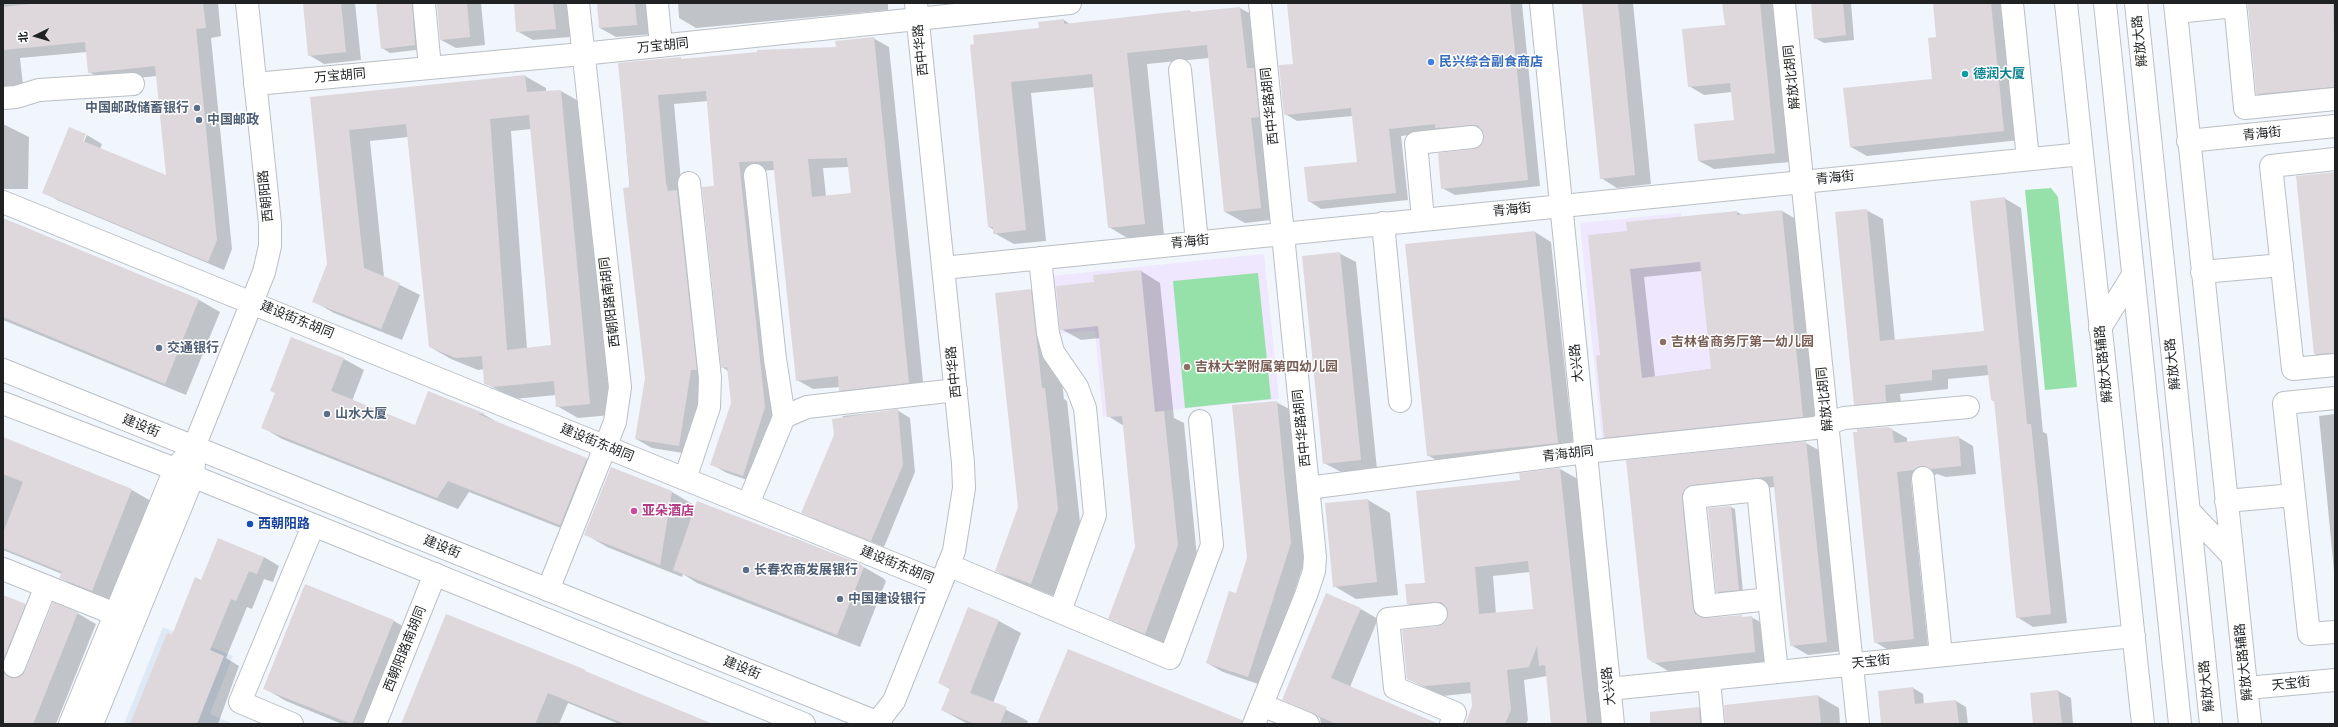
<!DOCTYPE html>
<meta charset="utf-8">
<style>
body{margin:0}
#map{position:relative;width:2338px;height:727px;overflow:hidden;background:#f0f6fc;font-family:Rubik,"Noto Sans SC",sans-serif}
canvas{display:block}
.frame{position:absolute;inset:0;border:4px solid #1f2123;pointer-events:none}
.north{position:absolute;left:16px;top:16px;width:40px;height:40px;-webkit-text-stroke:3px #fff;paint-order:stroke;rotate:265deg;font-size:11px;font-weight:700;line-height:16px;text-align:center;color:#1f2123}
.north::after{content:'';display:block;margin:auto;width:14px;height:18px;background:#1f2123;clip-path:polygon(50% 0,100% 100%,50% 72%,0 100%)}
</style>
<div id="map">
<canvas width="2338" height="727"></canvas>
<div class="frame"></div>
<div class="north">北</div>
</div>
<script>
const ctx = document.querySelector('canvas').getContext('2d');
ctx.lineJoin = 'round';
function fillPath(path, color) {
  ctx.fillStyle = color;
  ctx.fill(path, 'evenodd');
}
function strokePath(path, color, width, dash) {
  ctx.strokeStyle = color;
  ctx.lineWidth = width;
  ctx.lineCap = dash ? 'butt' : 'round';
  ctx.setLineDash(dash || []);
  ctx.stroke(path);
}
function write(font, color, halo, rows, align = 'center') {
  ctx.font = font + ' Rubik,"Noto Sans SC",sans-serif';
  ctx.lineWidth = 3;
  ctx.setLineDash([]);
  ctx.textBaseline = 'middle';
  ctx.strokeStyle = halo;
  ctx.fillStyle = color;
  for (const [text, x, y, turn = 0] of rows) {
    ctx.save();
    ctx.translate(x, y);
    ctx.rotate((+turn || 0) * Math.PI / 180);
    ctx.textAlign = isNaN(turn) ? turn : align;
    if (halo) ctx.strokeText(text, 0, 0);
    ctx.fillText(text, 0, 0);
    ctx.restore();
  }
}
const built = new Path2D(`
 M163,627L233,656L210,714L233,724H124Z`);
const education = new Path2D(`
 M1681,213L1686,259L1725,255L1743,425L1602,439L1580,223Z
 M1264,254L1279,399L1103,417L1095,331L1055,334L1050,276Z`);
const green = new Path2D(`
 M2051,188L2058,197L2077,387L2045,390L2025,190Z
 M1258,273L1271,399L1185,408L1173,281Z`);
const shadow = new Path2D(`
 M3,3H218L221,36L211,38L232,249L224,270L59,201L43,192L69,128L87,135H85L81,146H82L87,135L102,144L100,149L167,177L157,76L105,81L89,72L87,52L20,58L24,94L3,99Z
 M304,3H355L361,60L324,64L309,55Z
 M385,3H417L424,49L390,53L382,48Z
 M438,3H481L485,45L456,48L441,40Z
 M515,3H567L570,37L533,40L517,31Z
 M598,3H650L653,34L616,37L600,28Z
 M678,3H888V10L696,28L679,18Z
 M1299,3H1522L1540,186L1455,195L1442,188L1474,150L1484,143V133L1449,135L1442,131L1401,136L1408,200L1321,209L1309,201L1358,163L1353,116L1297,121L1285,114L1294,65Z
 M1583,3H1633L1651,184L1617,188L1601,178Z
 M1723,3H1774L1790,162L1714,169L1699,161L1735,121L1732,92L1704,95L1689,86L1726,26Z
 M1812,3H1851L1854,40L1824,43L1815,38Z
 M1934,3H2006L2020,140L1867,156L1851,147L1933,80L1937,38Z
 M2248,3H2335V101L2279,107L2257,94Z
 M1240,8L1260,19L1280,219L1245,223L1225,212L1209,58L1147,64L1164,235L1129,239L1109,227L1095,87L1031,93L1046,241L1014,244L994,233V230L989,227L971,46L1040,29L1064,20L1070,24L1190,11L1193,13Z
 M873,38L889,47L924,391L856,399L840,390V387L813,389L797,380L775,170L755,171L781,417L759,484L727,473L711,464L732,403L728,371L722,367L716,187L708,101L674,104L682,192L712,379L695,455L652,448L636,439L646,378L619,64L837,48ZM849,167L852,194L826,196L823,168Z
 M525,76L546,88V92L561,91L582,103L611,415L578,418L557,406L556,395L514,399L485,383L484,369L478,370L451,359L430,347L408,137L370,141L384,277L420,295L402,340L334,313L313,301L328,264L311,98ZM532,129L552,346L527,349L511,131Z
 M3,124L29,137L28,189H3Z
 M2335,173V365L2315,354Z
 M2004,198L2021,208L2043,432L2047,434L2067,623L2033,627L2017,617L1995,402L1992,400L1989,375L1948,379V389L1900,394L1902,411L1871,413L1855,404L1866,210L1883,219L1895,341L1985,332Z
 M1782,211L1796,219L1817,424L1619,445L1605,437L1601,356L1628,232L1737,212L1743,215ZM1702,271L1712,369L1655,377L1644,277Z
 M3,219L199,300L220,312L186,395L3,320Z
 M1535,232L1551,242L1574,452L1444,464L1427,455Z
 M1339,253L1356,262L1377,469L1341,472L1324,463Z
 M1141,271L1160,283L1174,418L1184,423L1197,557L1164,644L1129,629L1109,618L1136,547L1124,426L1108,416L1100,338L1081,340L1061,329Z
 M1031,290L1053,303L1064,399L1067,401L1080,522L1054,596L1018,583L996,571L1019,507Z
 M344,359L364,370L352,401L415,426L429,392L485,415L502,425L587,459L607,470L581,536L469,492L458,509L282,439L262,427Z
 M1276,402L1293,411L1307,553L1264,686L1223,672L1207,663L1237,594L1248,558Z
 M897,410L910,418L915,472L884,547L815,519L802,512L843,416Z
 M2335,414V581L2319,416Z
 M1889,428L1907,438V442L1958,437L1973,446L1976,474L1946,477L1937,474L1929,478L1911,480L1928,647L1890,651L1875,642Z
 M3,438L132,490L151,501L111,601L80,589L61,578L62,574L3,550Z
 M1806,443L1822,452L1843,651L1808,655L1791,645L1775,487L1709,493L1698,508L1709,618L1751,617L1768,626L1771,661L1670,672L1653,662L1628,461Z
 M1560,469L1578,479L1603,724H1552L1547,676L1524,680L1528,720L1526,724H1466L1473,707L1472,693L1442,696L1408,679L1438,627L1448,620L1450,613L1426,614L1408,604L1521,481L1520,474ZM1530,572L1534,610L1496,614L1493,576Z
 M672,492L694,505L692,515L791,539L792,537L860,565L883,578L886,581L860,647L697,583L683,574L682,577L607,547L585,534Z
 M1368,500L1390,513L1398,595L1356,599L1334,586Z
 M1731,507L1735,509L1743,592L1721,594L1717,592Z
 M264,557L279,566L273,582L264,579L252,609L247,607L226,658L239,666L218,724H132L172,636L202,581Z
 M306,585L394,621L416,634L380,724H342L286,701L264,688Z
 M3,596L44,615L21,676L77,613L96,624L56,724H3Z
 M969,609L999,621L1021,633L993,703L1028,721L1027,724H968L942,710L950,689L939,683Z
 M1361,609L1378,619L1350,687L1437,724H1321L1320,718L1283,699Z
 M446,615L711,724H619L568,703L559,724H402Z
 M1913,688L1923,694L1924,705L1956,701L1966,707L1968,724H1882Z
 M2058,691L2071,698L2073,724H2034Z
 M1818,696L1839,708L1840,724H1725Z
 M1699,708L1720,720V724H1667Z`);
const building = new Path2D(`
 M39,3H203L206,28L196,29L217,240L208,262L42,193L69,127L86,134L83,141L166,175L155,66L88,73L85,42L3,50V7Z
 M303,3H341L346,52L308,56Z
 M376,3H412L415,45L381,49Z
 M437,3H467L470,37L440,40Z
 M514,3H553L556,29L516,32Z
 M597,3H635L637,25L599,28Z
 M1287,3H1510L1528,180L1441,189L1438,153L1474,149L1483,142L1484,136L1482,130L1477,125L1435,128V124L1389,129L1396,193L1308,202L1304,167L1357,162L1351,108L1284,115L1279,65L1293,64Z
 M1582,3H1618L1635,175L1600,179Z
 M1722,3H1760L1775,153L1698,161L1694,124L1734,120L1730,83L1688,87L1682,29L1725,25Z
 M1811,3H1843L1846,35L1814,39Z
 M1933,3H1991L2004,131L1850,147L1843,88L1932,79L1928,38L1936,37Z
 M2248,3H2333L2335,87L2256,94Z
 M1240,7L1247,68H1254L1259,117L1251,118L1261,208L1224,212L1207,45L1127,53L1145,224L1108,228L1092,74L1011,82L1026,230L993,234V227H988L970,45L974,44L973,35L1039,28L1038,22L1064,19V24L1190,10V12Z
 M874,37L909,383L839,391L838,376L796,381L773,161L739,162L765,407L743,476L710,465L731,403L727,367L721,368L702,187L714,186L706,91L658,95L666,183L668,191L677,190L697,370H691L679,446L635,439L645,378L623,188L630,187L618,63L681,57V59L757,52V50L836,47L835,41ZM847,158L851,193L812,197L808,159Z
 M525,75L527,92L561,90L590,404L556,407L554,381L493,387L484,384L482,356L456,358L429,347L406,124L349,130L364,268L400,283L381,329L312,302L327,264L310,97ZM529,115L551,345L507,350L490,119Z
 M2335,172V353L2314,354L2296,176Z
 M2005,197L2027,424H2031L2051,614L2016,618L1994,400H1991L1987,365L1932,370V380L1885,385L1886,402L1854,405L1835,212L1867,209L1880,341L1984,331L1970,201Z
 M1782,210L1803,417L1604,438L1596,356L1600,355L1588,235L1627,231L1626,222L1737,211V215ZM1700,262L1711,369L1642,378L1630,269Z
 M3,218L199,299L165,384L3,317Z
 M1535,231L1558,443L1427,456L1405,244Z
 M1340,252L1361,460L1323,464L1302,256Z
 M1141,270L1155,412L1164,411L1178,545L1145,634L1108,619L1135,547L1122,416L1107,417L1098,326L1060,330L1056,286L1094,282L1093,275Z
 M1031,289L1042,388H1045L1058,509L1031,584L995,571L1018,507L995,293Z
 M291,337L344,358L331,391L415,425L428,391L486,414H478L587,458L560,525L448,481L437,498L261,428L275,393L270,391Z
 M1277,401L1291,543L1248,677L1206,663L1229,591L1236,593L1247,558L1232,405Z
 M898,409L903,465L871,541L801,513L834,435L832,419Z
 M1889,427V429L1892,428L1894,443L1959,436L1961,466L1931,469L1921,466L1913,470L1897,472L1914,639L1874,643L1853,432H1857V429Z
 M3,437L132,489L92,591L59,578L62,572L3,548V533L23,482L3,474Z
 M1806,441L1827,642L1790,646L1773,476L1693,485L1683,492L1682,498L1693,608L1695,614L1706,618L1742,615V617L1752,616L1755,652L1653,663L1647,658L1626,460Z
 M611,467L672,491L660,565L584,535Z
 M1560,468L1587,724H1551L1545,665L1539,666L1537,646L1529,667L1507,670L1511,710L1505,724H1465L1472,706L1470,682L1424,686L1407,679L1402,630L1438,626L1447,619L1448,613L1446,607L1441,602L1407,604L1405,584L1425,583L1416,491L1520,480L1519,473ZM1528,561L1533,609L1479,614L1475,567Z
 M1368,499L1377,582L1333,587L1325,503Z
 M697,501L861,564L860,566L864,567L837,635L673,570Z
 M1731,506L1739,590L1716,592L1708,508Z
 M218,538L264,557L257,574L249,571L236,601L231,599L210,650L224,656L197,724H130L167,633L172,635L195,577L201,580Z
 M305,584L394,620L352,724L263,689Z
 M1326,593L1361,608L1331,678L1439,724H1336L1282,700Z
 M3,595L26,604L3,660Z
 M53,602L78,612L33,724H3V671L9,677L15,678L21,676L25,671Z
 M968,607L999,620L970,693L1007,707L1000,724H975L941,710L950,688L938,683Z
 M446,614L586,670L585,671L713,724H625L548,693L535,724H401Z
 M1068,649L1242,720V724H1037Z
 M1913,687L1915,704L1956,700L1959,724H1881L1878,691Z
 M2058,690L2062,724H2033L2030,693Z
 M1818,695L1821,724H1725L1724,705Z
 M1699,707L1700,724H1650V712Z`);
const minor = new Path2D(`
 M424,3L430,68
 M657,3L661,46
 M1541,3L1613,724
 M1784,3L1858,724
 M2012,3L2028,159
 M2066,3L2143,724
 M2175,3L2250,724
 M2235,3L2245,108L2335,99
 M2176,12L2235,6
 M1180,70L1197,242
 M255,84L582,54L1070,3
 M3,98L16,97L39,90L133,84
 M2188,141L2335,126
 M2335,159L2271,166L2293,369L2335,365
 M755,175L775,359L784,417
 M3,202L941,583
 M1423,219L1416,143L1472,137
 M1383,223L1400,401
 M1040,258L1048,333L1053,352L1077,387L1085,408L1095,515L1060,611
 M943,268L2082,154
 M2202,272L2282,265
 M2335,398L2284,403L2309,634L2335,632
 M1923,478L1941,655
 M685,479L709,407L710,378L689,183
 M1308,488L1586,452L1815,428L1844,418L1968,407
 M1758,490L1769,599L1705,606L1694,497Z
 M2226,501L2294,495
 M748,504L784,417L807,407L956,390
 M948,565L1170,658L1212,545L1200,421
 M3,569L115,614
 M548,590L615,422L620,387L578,3
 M1769,599L1777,672
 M1436,614L1388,619L1395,688L1455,713L1451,724
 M14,666L46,586
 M1709,679L1713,724
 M2247,688L2335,680
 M1609,689L2134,636
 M1262,705L1308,724
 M292,724L240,702L313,526
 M375,724L435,574
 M876,724L894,701L954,551L964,488L963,463L916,3
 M1254,724L1306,595L1314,571L1315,557L1260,3`);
const major = new Path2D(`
 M2105,3L2180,724
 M2136,3L2211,724
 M2100,328L2133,275
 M3,370L881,724
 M3,403L175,469L804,724
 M2189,511L2232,556
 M70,724L175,469L194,447L264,272L270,246V224L247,3
 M92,724L193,477L194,462`);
const markers = [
 [1431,62,4,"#3f7fe0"],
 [1965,74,4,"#0f9aa8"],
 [197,108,4,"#5c6f8a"],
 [199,120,4,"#5c6f8a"],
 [1663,342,4,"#8d6e63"],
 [159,348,4,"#5c6f8a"],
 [1187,367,4,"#8d6e63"],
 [327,414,4,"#5c6f8a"],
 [634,511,4,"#d1479c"],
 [250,524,4,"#1a4fb4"],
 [746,570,4,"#5c6f8a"],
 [840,599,4,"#5c6f8a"]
];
const streetNames = [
 ["解放大路",2140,41,-96],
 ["万宝胡同",663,46,-6],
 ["西中华路",921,50,-96],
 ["万宝胡同",340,76,-5],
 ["解放北胡同",1792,77,-96],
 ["西中华路胡同",1270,106,-96],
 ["青海街",2262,134,-6],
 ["青海街",1835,178,-6],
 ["西朝阳路",266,196,-96],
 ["青海街",1512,210,-6],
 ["青海街",1190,242,-6],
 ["西朝阳路南胡同",610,302,-97],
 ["建设街东胡同",297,320,22],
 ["大兴路",1577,363,-96],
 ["解放大路辅路",2104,364,-96],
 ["解放大路",2173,364,-96],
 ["西中华路",954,372,-96],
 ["解放北胡同",1825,399,-96],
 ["建设街",141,426,22],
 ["西中华路胡同",1302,428,-96],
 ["建设街东胡同",597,443,22],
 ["青海胡同",1568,454,-7],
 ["建设街",442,547,22],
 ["建设街东胡同",897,565,22],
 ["西朝阳路南胡同",405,649,-68],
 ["天宝街",1871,662,-6],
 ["解放大路辅路",2244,662,-96],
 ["建设街",742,668,22],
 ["天宝街",2291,684,-6],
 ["大兴路",1609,686,-96],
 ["解放大路",2207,686,-96]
];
const shopNames = [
 ["民兴综合副食商店",1439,62]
];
const cultureNames = [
 ["德润大厦",1973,74]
];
const serviceNames = [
 ["中国邮政储蓄银行",189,108,"right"],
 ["中国邮政",207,120],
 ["交通银行",167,348],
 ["山水大厦",335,414],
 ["长春农商发展银行",754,570],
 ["中国建设银行",848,599]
];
const educationNames = [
 ["吉林省商务厅第一幼儿园",1671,342],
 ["吉林大学附属第四幼儿园",1195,367]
];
const hotelNames = [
 ["亚朵酒店",642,511]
];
const transitNames = [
 ["西朝阳路",258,524]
];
fillPath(built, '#dee9f5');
fillPath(education, '#efe7fd');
fillPath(green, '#96e1aa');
fillPath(shadow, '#0003');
fillPath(building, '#ded8dd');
strokePath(minor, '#babfc5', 24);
strokePath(major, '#babfc5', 24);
strokePath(minor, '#fff', 22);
strokePath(major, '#fff', 22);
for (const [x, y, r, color] of markers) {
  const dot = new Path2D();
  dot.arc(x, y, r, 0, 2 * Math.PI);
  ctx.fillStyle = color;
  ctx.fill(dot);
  strokePath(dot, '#fff', 1.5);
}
write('13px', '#1f2123', '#fff', streetNames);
write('bold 13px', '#366cbe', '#fff', shopNames, 'left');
write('bold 13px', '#0d838f', '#fff', cultureNames, 'left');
write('bold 13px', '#4e5e75', '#fff', serviceNames, 'left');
write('bold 13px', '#785e54', '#fff', educationNames, 'left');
write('bold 13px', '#b23c85', '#fff', hotelNames, 'left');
write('bold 13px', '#164399', '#fff', transitNames, 'left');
</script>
